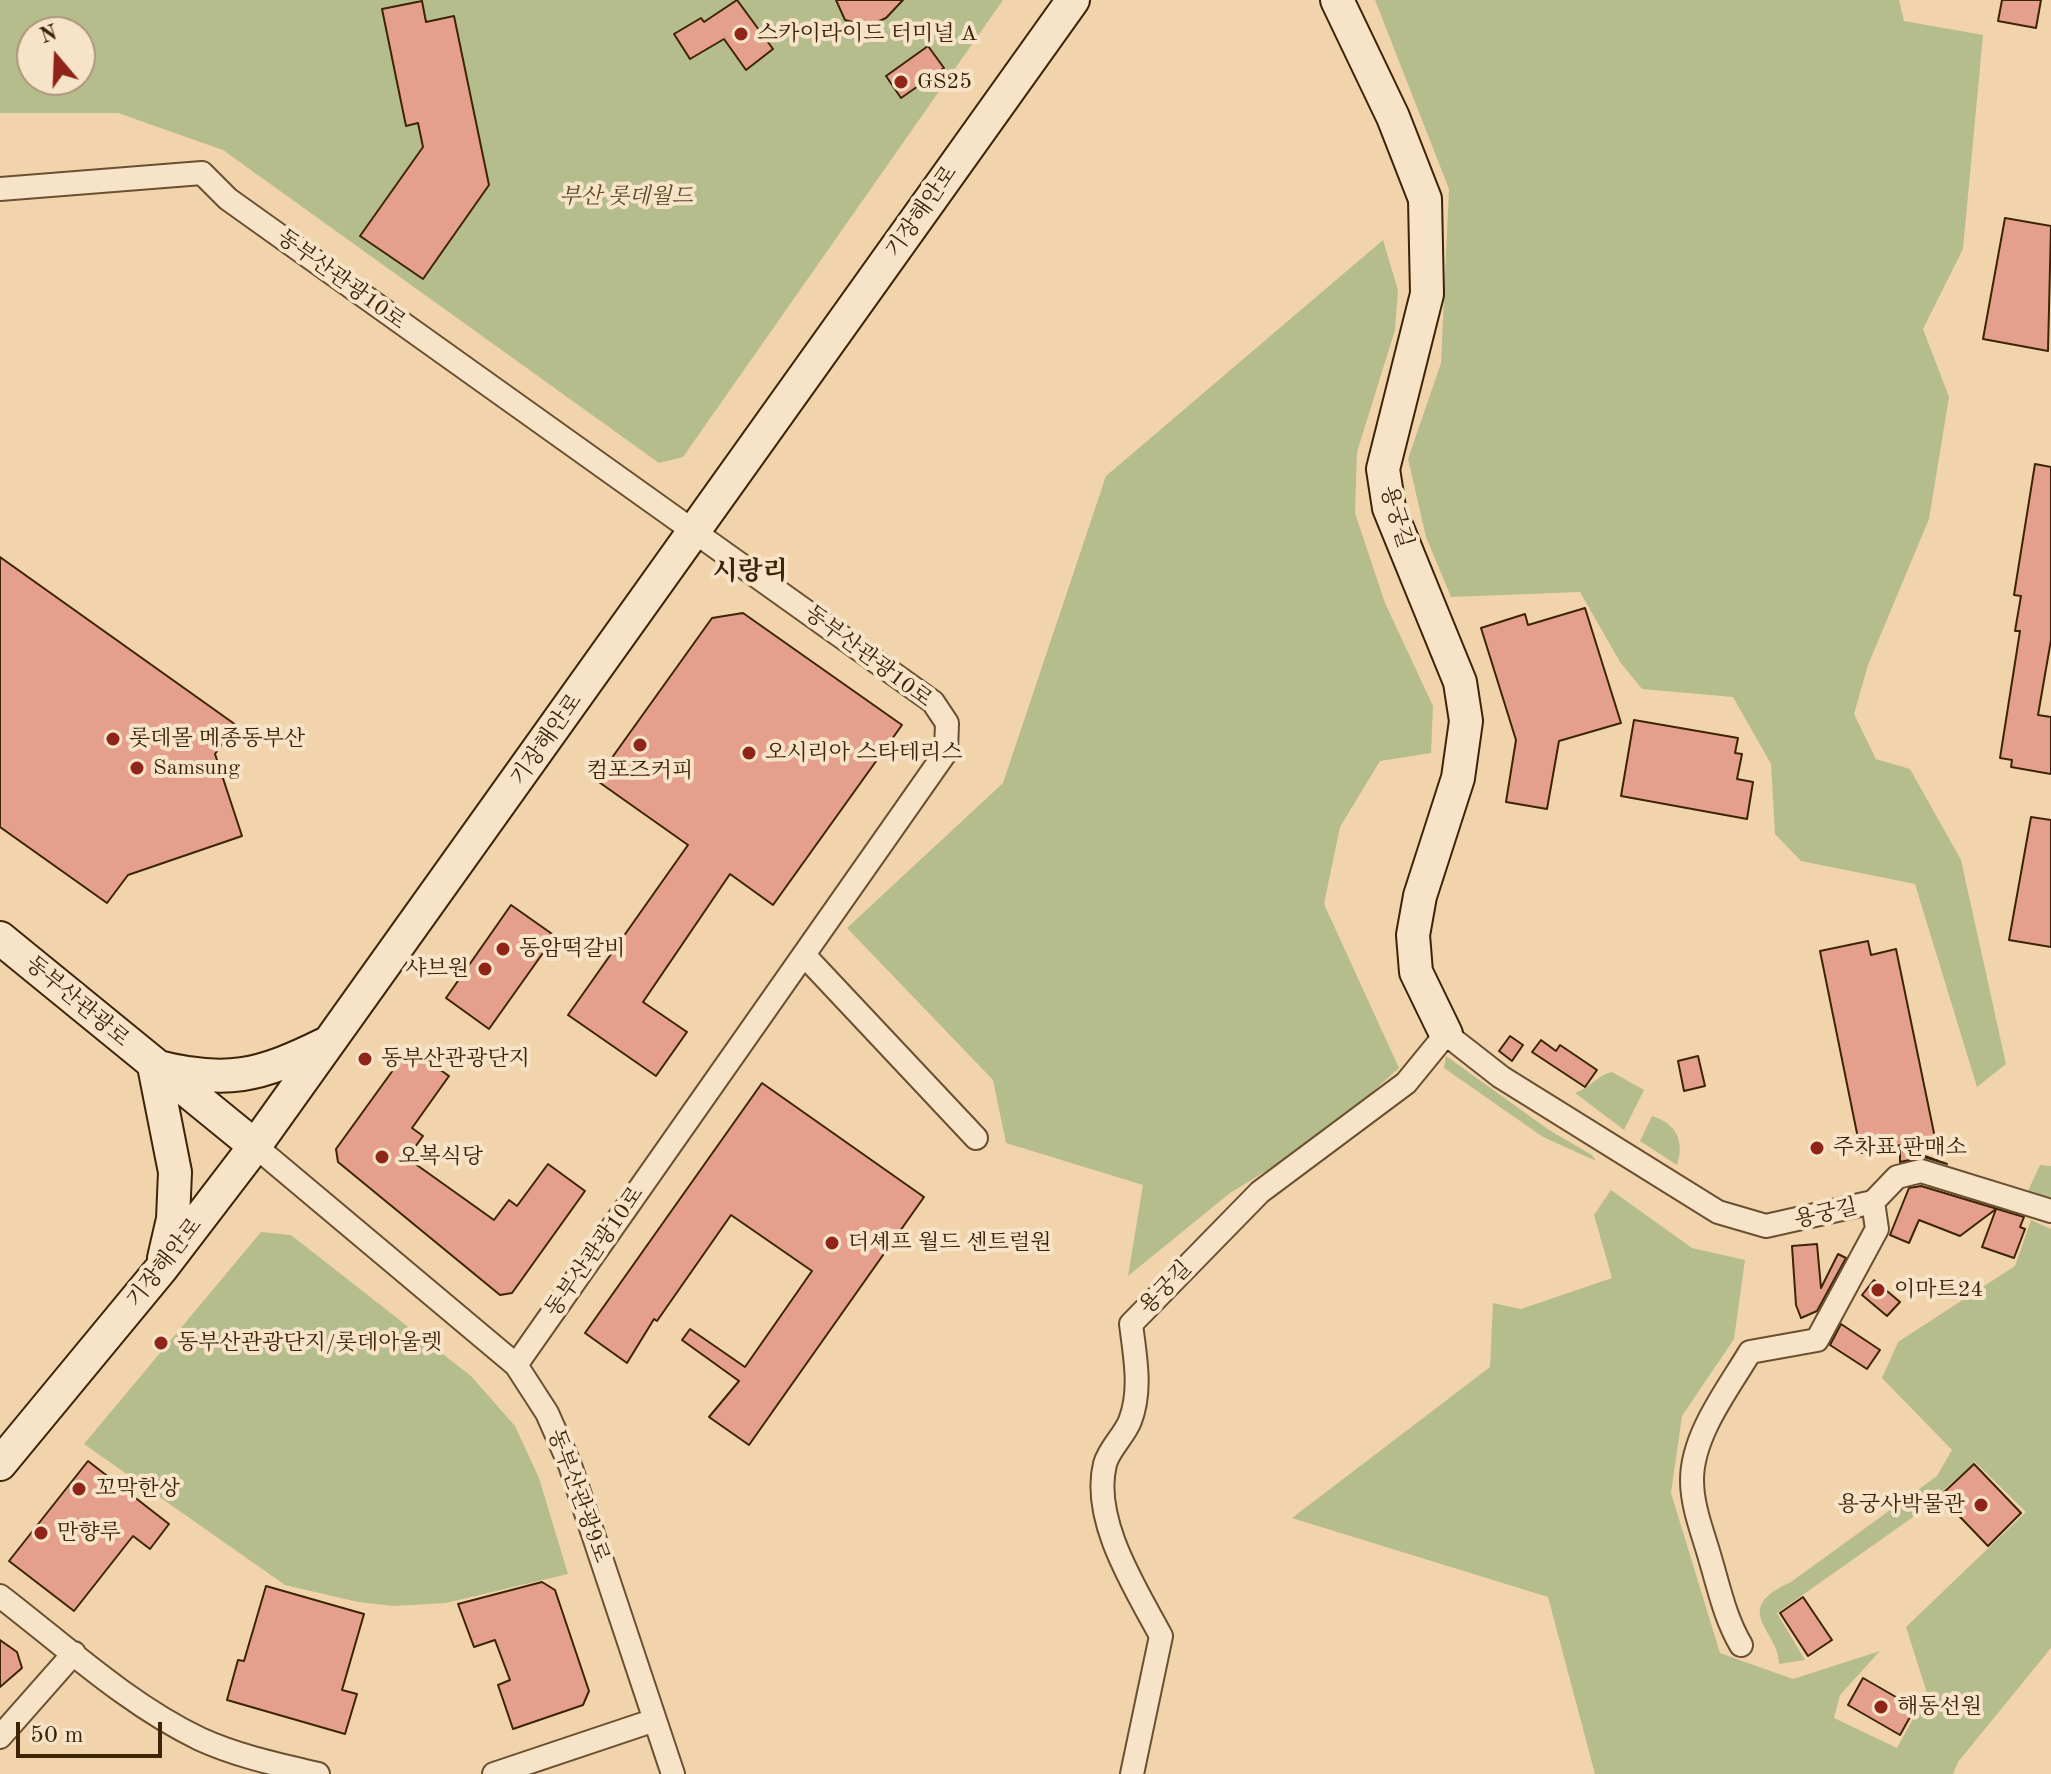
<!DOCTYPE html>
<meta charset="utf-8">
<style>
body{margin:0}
#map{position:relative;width:2051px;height:1774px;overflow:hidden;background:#f1d4ab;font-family:"Old Standard TT",serif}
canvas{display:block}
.north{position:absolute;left:16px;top:16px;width:80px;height:80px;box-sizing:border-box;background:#f6e3c8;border:2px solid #ac977b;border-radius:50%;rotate:341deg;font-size:22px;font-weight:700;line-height:32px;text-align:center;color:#3d2407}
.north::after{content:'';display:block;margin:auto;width:28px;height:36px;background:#8f2418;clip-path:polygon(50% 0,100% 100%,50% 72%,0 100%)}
.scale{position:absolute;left:16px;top:1722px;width:146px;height:36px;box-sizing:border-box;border:4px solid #3d2407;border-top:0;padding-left:10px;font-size:24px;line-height:28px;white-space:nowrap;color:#3d2407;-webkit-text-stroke:6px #f6e3c8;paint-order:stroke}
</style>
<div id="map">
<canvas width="2051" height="1774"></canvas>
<div class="north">N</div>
<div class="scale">50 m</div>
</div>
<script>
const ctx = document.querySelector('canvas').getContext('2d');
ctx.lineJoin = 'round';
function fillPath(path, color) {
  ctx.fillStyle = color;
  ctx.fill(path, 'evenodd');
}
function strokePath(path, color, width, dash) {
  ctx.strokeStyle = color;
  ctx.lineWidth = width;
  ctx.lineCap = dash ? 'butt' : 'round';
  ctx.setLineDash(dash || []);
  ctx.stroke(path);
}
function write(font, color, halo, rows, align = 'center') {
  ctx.font = font + ' "Old Standard TT","Noto Serif KR",serif';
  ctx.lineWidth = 8;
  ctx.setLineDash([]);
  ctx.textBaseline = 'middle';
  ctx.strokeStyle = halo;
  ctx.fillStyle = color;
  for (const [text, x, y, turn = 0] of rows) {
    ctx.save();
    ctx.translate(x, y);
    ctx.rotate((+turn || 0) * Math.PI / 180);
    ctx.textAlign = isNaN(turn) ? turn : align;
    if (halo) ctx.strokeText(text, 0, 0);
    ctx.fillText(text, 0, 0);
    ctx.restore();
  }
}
const green = new Path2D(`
 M0,0H1003L683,457L659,463L223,150L118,113H0ZM32,32H80V80H32Z
 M1375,0H1899L1904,21L1983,35L1963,249L1923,329L1949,397L1929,519L1868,665L1854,714L1876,759L1910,769L1961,860L2006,1064L1977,1087L1915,884L1801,861L1775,834L1771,764L1733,697L1642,689L1620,662L1580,592L1451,597L1426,537L1408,459L1441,363L1449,189Z
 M1383,240L1398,290L1395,330L1357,452L1355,513L1385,603L1433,706L1431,753L1380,761L1340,827L1324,904L1399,1068L1325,1135L1230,1193L1128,1276L1143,1185L1006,1143L993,1080L847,928L1003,783L1106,476Z
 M1446,1056L1549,1130L1592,1155L1596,1161L1543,1137L1444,1068Z
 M1612,1072L1644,1090L1624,1130L1575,1093C1590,1088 1597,1075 1612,1072Z
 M1652,1116C1676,1123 1685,1141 1677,1165L1640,1141Z
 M2040,1165L2051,1166V1202L2027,1193Z
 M1611,1190L1692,1248L1745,1260L1734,1339L1682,1416L1671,1493L1720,1653L1793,1679L1880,1651L1840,1695L1834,1718L1897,1748L1927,1693L1906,1627L2026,1512L1975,1462L1916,1515L1777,1613L1805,1660L1779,1664C1780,1631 1728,1610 1791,1582L1937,1476L1952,1450L1882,1378L1898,1342L2015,1266L2031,1220L2051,1229V1648L1958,1762L1953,1774H1595L1548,1597L1292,1518L1490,1367L1493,1303L1521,1309L1612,1278L1594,1215Z
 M261,1232L291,1235L471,1376L515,1426L539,1478L568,1574L446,1603L394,1606L358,1602L285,1585L84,1444Z`);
const building = new Path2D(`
 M737,0L773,49L746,70L724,39L690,59L674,34L701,18L704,22Z
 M836,0H903L886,18L868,26L845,20Z
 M2002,0H2041L2036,28L1998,21Z
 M422,1L426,22L454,16L489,185L423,279L360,236L423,147L418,123L406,126L382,9Z
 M928,46L944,68L901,98L886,76Z
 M2005,218L2051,226L2048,351L1983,339Z
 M2035,464L2051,467V640L2038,715L2051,717V774L2011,767L2012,760L2000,758L2020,631H2015L2021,596L2014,595Z
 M0,557L236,725L215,754L242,836L128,875L107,903L0,827Z
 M1585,608L1621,723L1559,741L1547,809L1506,802L1516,740L1481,628L1525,614L1528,625Z
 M743,613L902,725L773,905L730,874L643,1002L687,1032L656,1076L568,1015L688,845L596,780L712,618Z
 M1634,720L1738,738L1735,753L1742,754L1737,779L1753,782L1747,819L1621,796Z
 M2031,817L2051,820V947L2009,940Z
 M511,905L555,936L489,1029L446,998Z
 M1868,941L1871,955L1896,949L1935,1138L1861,1153L1820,951Z
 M1510,1036L1523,1045L1512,1061L1499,1051Z
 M1541,1040L1556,1051L1560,1045L1597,1070L1585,1087L1532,1052Z
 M409,1048L449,1076L412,1128L423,1136L407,1158L494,1220L509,1200L517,1206L548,1164L585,1191L512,1293L500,1295L338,1162L336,1149Z
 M1698,1056L1705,1086L1684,1091L1678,1061Z
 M762,1083L924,1197L749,1445L709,1417L739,1381L682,1340L690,1329L745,1367L812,1271L731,1215L657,1321L654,1319L627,1363L585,1333Z
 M1900,1146L1922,1155L1947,1164L1924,1157L1900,1162Z
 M1921,1186L2024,1217L2020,1227L2025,1229L2014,1258L1982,1247L1996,1209L1960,1236L1919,1220L1909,1243L1890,1235L1909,1188Z
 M1817,1244L1821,1288L1838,1254L1846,1258L1817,1311L1801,1318L1796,1305L1792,1246Z
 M1874,1280L1900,1302L1887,1316L1862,1295Z
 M1841,1324L1880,1350L1867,1369L1830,1345Z
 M88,1461L169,1524L150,1549L133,1536L74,1611L9,1561Z
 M1974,1464L2021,1513L1988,1546L1940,1496Z
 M542,1582L555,1590L589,1691L583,1705L513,1729L498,1685L510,1680L495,1640L474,1647L458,1604Z
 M266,1586L364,1614L342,1690L357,1694L345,1734L227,1700L238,1660L244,1661Z
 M1803,1597L1832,1640L1808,1656L1780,1613Z
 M0,1640L17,1652L22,1668L0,1687Z
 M1863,1678L1915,1708L1900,1735L1848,1705Z`);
const street = new Path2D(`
 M0,189L202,173L228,199L933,702L947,723L946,752L516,1365
 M804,955L976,1138
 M255,1146L516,1365L547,1413L570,1465L673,1774
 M0,1596C64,1645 127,1704 200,1739C237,1756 279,1765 318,1774
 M1741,1645C1725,1618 1719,1588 1710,1558C1703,1533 1692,1507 1692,1480C1692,1435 1728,1389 1750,1352L1817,1340L1877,1229L1873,1202
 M0,1737L74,1653
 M494,1774L655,1720
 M1132,1774L1161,1636C1136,1589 1091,1520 1105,1464C1109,1449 1124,1436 1130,1421C1142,1390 1135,1357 1131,1324L1260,1192L1406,1083L1446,1034L1501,1077L1718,1212L1766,1226L1873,1202L1897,1177L1921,1171L2051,1211`);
const secondary = new Path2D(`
 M1337,0L1393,117L1425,199L1427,294L1383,469L1389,508L1460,682L1466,721L1458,778L1420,896L1413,935L1416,972L1446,1034
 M0,938L255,1146
 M164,1258L173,1219L175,1172L154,1066C226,1085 260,1076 325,1044
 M0,1464L161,1269L255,1146L1073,0`);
const markers = [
 [741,34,8,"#8f2418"],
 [901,82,8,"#8f2418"],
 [113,739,8,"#8f2418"],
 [640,745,8,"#8f2418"],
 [749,753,8,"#8f2418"],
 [137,768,8,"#8f2418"],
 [503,949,8,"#8f2418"],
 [485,969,8,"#8f2418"],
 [365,1059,8,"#8f2418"],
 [1817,1148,8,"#8f2418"],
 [382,1157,8,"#8f2418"],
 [832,1243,8,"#8f2418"],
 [1878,1290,8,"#8f2418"],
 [161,1343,8,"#8f2418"],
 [79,1489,8,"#8f2418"],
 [1981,1505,8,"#8f2418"],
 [41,1533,8,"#8f2418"],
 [1881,1707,8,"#8f2418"]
];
const poiNames = [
 ["스카이라이드 터미널 A",757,34],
 ["GS25",917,82],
 ["롯데몰 메종동부산",129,739],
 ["오시리아 스타테리스",765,753],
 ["Samsung",153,768],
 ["컴포즈커피",640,771,"center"],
 ["동암떡갈비",519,949],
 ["샤브원",469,969,"right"],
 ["동부산관광단지",381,1059],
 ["주차표 판매소",1833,1148],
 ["오복식당",398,1157],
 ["더셰프 월드 센트럴원",848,1243],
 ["이마트24",1894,1290],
 ["동부산관광단지/롯데아울렛",177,1343],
 ["꼬막한상",95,1489],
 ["용궁사박물관",1965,1505,"right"],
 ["만향루",57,1533],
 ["해동선원",1897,1707]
];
const parkNames = [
 ["부산 롯데월드",626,197]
];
const streetNames = [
 ["기장해안로",922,212,-55],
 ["동부산관광10로",341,280,36],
 ["용궁길",1396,517,73],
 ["동부산관광10로",868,657,37],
 ["기장해안로",547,740,-55],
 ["동부산관광로",77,1002,40],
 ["용궁길",1826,1214,-13],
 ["동부산관광10로",595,1252,-55],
 ["기장해안로",165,1263,-52],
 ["용궁길",1166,1288,-46],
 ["동부산관광9로",578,1496,70]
];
const quarterNames = [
 ["시랑리",750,572]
];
fillPath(green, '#b6bd8c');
fillPath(building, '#e5a08d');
strokePath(building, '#3d2407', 2);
strokePath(street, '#6a5030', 26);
strokePath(secondary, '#3d2407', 36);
strokePath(street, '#f6e3c8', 22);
strokePath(secondary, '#f6e3c8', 32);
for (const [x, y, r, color] of markers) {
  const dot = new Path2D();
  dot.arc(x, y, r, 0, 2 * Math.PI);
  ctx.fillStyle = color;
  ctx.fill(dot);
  strokePath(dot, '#f6e3c8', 3);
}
write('22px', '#3d2407', '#f6e3c8', poiNames, 'left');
write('italic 22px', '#5b4a28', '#f6e3c8', parkNames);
write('22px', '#3d2407', '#f6e3c8', streetNames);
write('bold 26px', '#3d2407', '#f6e3c8', quarterNames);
</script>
